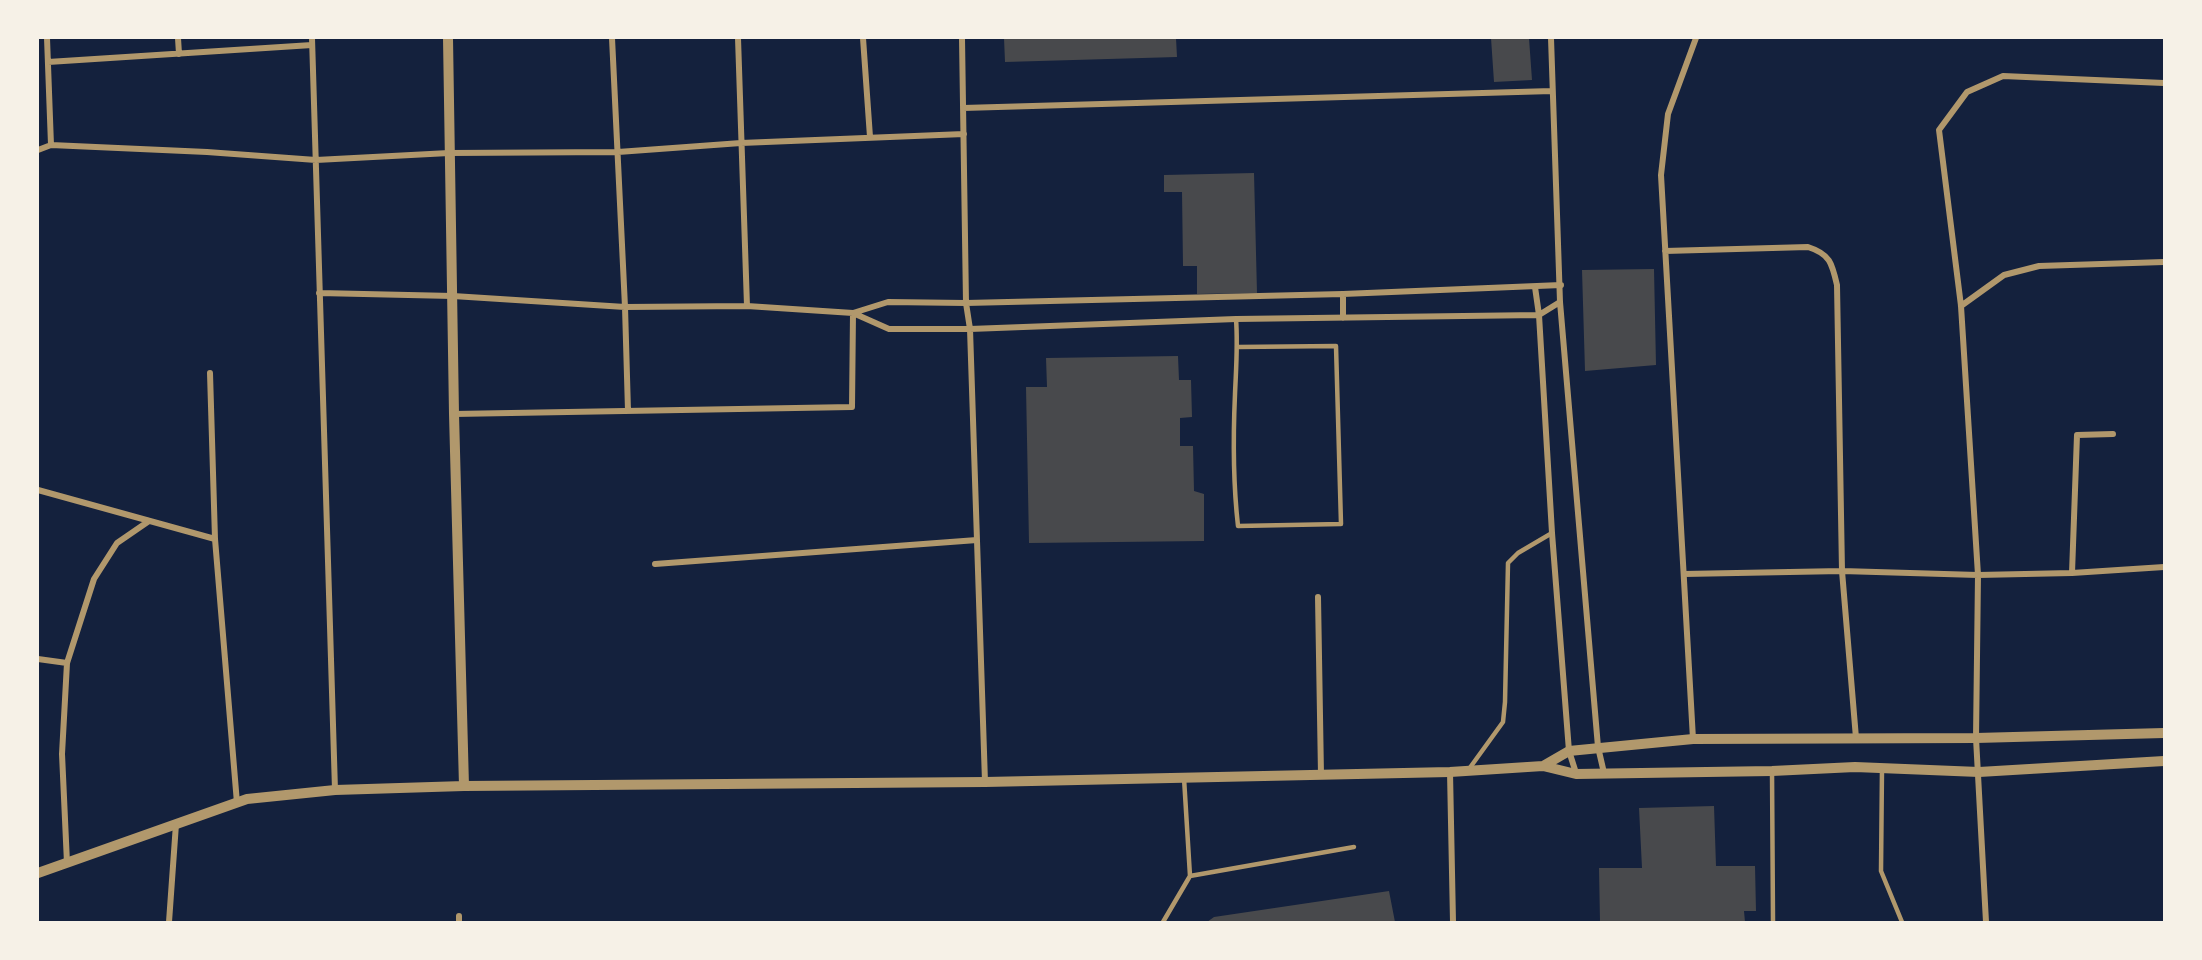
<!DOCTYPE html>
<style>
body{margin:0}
#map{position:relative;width:2202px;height:960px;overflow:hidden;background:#14213d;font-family:Overpass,sans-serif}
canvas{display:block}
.frame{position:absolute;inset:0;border:39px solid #f6f1e7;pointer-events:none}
</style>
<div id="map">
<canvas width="2202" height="960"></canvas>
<div class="frame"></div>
</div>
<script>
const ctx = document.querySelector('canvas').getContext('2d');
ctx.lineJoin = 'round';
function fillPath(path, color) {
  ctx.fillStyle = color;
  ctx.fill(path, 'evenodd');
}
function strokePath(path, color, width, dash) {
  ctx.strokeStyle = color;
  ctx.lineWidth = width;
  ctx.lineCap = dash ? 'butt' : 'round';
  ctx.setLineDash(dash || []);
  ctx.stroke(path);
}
const building = new Path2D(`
 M1004,38H1176L1177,57L1005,62Z
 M1491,38H1529L1532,80L1494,82Z
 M1254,173L1257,293L1197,294V266H1183L1182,192H1164V175Z
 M1654,269L1656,365L1585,371L1582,270Z
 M1178,356L1179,380H1191L1192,417L1180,418V446H1193L1194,491L1204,494V541L1029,543L1026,387H1047L1046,358Z
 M1714,806L1716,866H1755L1756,911H1744L1745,922H1600L1599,868H1642L1639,808Z
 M1389,891L1395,922H1207L1214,917Z`);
const service = new Path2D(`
 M1236,319C1238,345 1236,369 1235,394C1233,438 1233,482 1238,526L1341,524L1336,346L1238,347
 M1882,768L1881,871L1902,922
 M1469,769L1503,722L1505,702L1508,563L1518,553L1552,533
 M1772,771L1773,922
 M1190,876L1354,847
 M1163,922L1190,876L1184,778`);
const minor = new Path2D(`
 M47,38L51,145
 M178,38L179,54
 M312,38L335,790
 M612,38L625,307L628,411
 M738,38L747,306
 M863,38L870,137
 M962,38L966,303L970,329L985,782
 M1551,38L1560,302L1598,747L1604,773
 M48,62L312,45
 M963,108L1552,91
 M38,150L51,145L207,152L316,160L449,153L618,152L741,143L964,134
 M1665,251L1808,247C1830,254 1832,263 1837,285L1842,571L1856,738
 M1535,287L1539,315L1552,533L1569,751L1576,773
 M319,293L453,296L625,307L747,306L853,313L889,329H970L1236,319L1539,315L1560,302
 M1343,294V318
 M1961,306L2004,275L2039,266L2164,262
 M853,313L888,302L966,303L1343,294L1561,285
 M210,373L215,539L237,803
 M454,414L852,407L853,313
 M38,490L215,539
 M655,564L977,540
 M2072,573L2077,435L2113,434
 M1684,574L1842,571L1978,575L2072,573L2164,567
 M1318,597L1321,775
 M38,659L67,663
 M1693,739L1661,175L1668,114L1696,38
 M1450,772L1453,922
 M67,863L62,754L67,663L94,579L117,543L149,521
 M169,922L176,824
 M459,922V916
 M1986,922L1976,738L1978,575L1961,306L1939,130L1967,92L2003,76L2164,83`);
const tertiary = new Path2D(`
 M448,38L454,414L464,786
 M1543,766L1569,751L1693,739L1976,738L2164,733
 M38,873L247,799L335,790L464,786L985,782L1450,772L1543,766L1576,774L1772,771L1855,767L1979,772L2164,761`);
fillPath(building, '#48494c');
strokePath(service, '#b1986c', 4.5);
strokePath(minor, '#b1986c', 6);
strokePath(tertiary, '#b1986c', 10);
</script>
